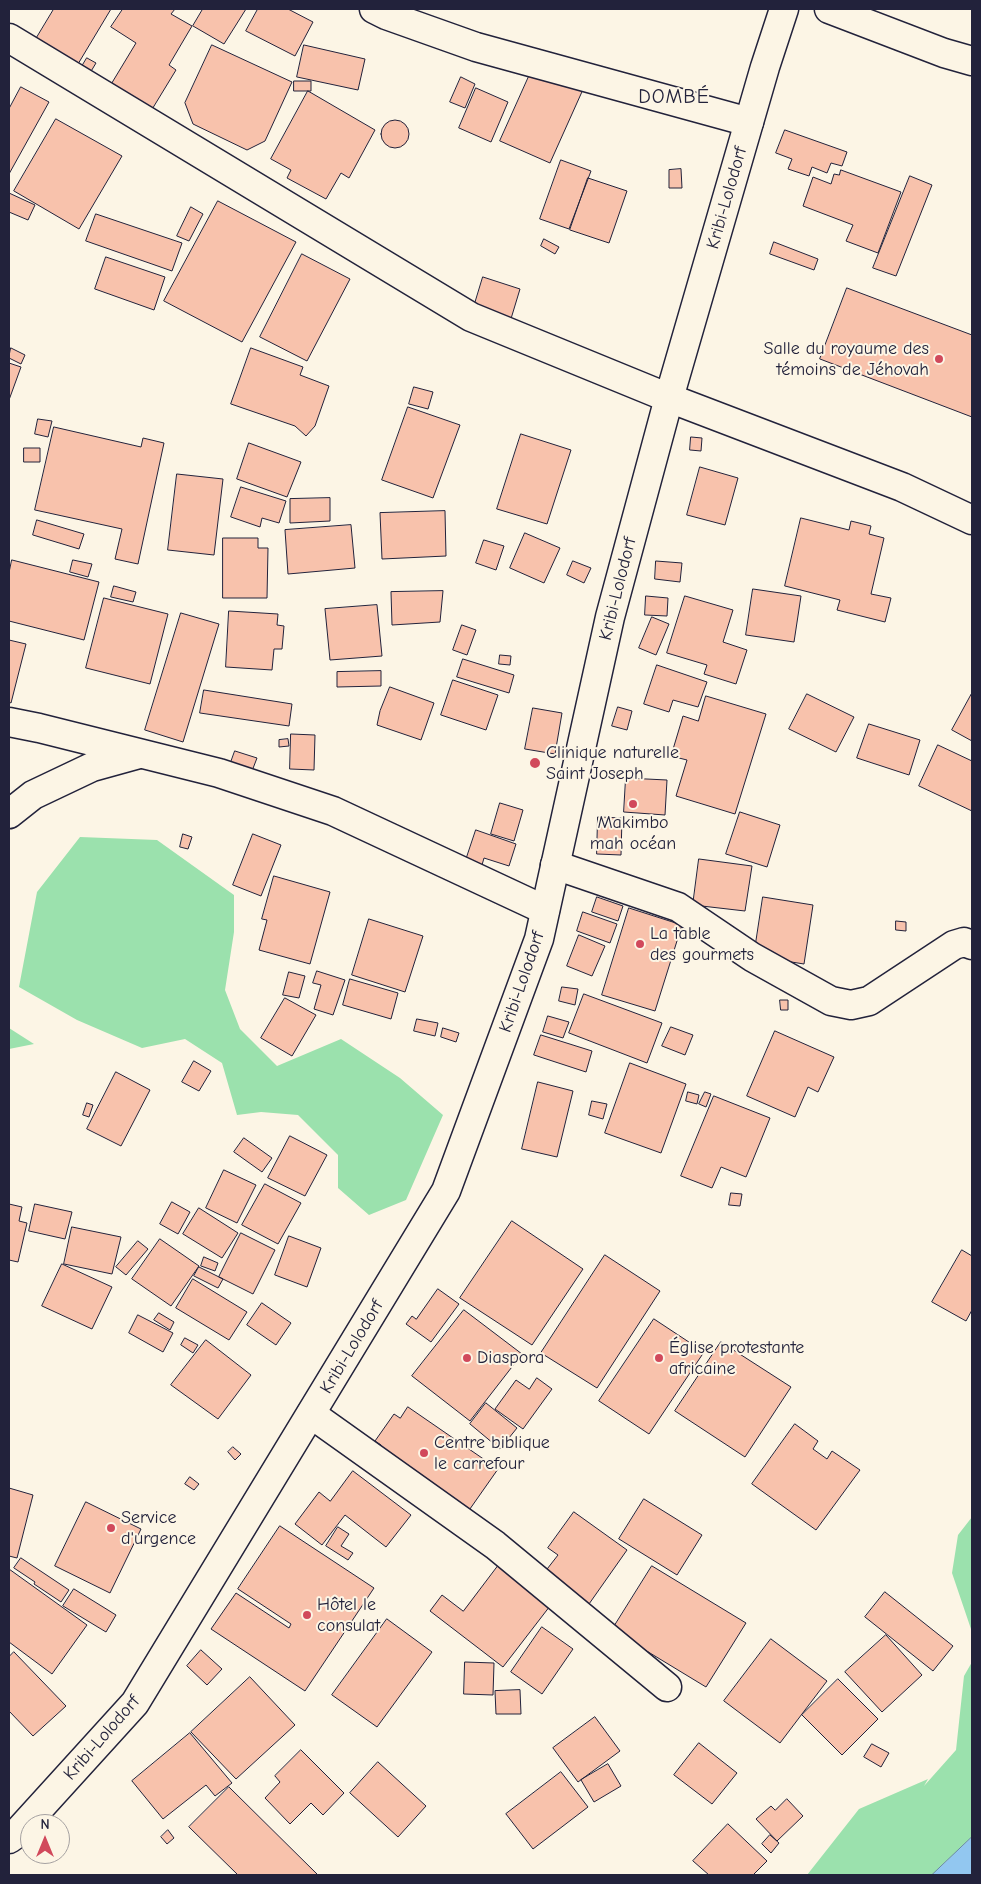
<!DOCTYPE html>
<meta charset="utf-8">
<style>
body{margin:0}
#map{position:relative;width:981px;height:1884px;overflow:hidden;background:#fcf5e5;font-family:"Comic Neue",sans-serif}
canvas{display:block}
.frame{position:absolute;inset:0;border:10px solid #22223b;pointer-events:none}
.north{position:absolute;left:20px;top:1814px;width:50px;height:50px;box-sizing:border-box;background:#fcf5e5;border:1px solid #a5a1a1;border-radius:50%;rotate:0deg;font-size:14px;font-weight:700;line-height:20px;text-align:center;color:#22223b}
.north::after{content:'';display:block;margin:auto;width:18px;height:22px;background:#d1495b;clip-path:polygon(50% 0,100% 100%,50% 72%,0 100%)}
</style>
<div id="map">
<canvas width="981" height="1884"></canvas>
<div class="frame"></div>
<div class="north">N</div>
</div>
<script>
const ctx = document.querySelector('canvas').getContext('2d');
ctx.lineJoin = 'round';
function fillPath(path, color) {
  ctx.fillStyle = color;
  ctx.fill(path, 'evenodd');
}
function strokePath(path, color, width, dash) {
  ctx.strokeStyle = color;
  ctx.lineWidth = width;
  ctx.lineCap = dash ? 'butt' : 'round';
  ctx.setLineDash(dash || []);
  ctx.stroke(path);
}
function write(font, color, halo, rows, align = 'center') {
  ctx.font = font + ' "Comic Neue",sans-serif';
  ctx.lineWidth = 4;
  ctx.setLineDash([]);
  ctx.textBaseline = 'middle';
  ctx.strokeStyle = halo;
  ctx.fillStyle = color;
  for (const [text, x, y, turn = 0] of rows) {
    ctx.save();
    ctx.translate(x, y);
    ctx.rotate((+turn || 0) * Math.PI / 180);
    ctx.textAlign = isNaN(turn) ? turn : align;
    if (halo) ctx.strokeText(text, 0, 0);
    ctx.fillText(text, 0, 0);
    ctx.restore();
  }
}
const green = new Path2D(`
 M80,837L157,840L234,895V932L225,990L240,1029L277,1066L341,1039L400,1078L443,1115L406,1200L369,1215L338,1188V1155L298,1115L261,1112L237,1115L222,1063L185,1039L142,1048L77,1020L19,987L37,892Z
 M9,1028L34,1044L9,1049Z
 M972,1517V1632L952,1573L958,1535Z
 M972,1662V1837L932,1875H807L859,1809L928,1779L924,1786L956,1750L964,1676Z`);
const water = new Path2D(`
 M972,1837V1875H932Z`);
const building = new Path2D(`
 M54,9H111L78,64L36,39Z
 M123,9H175L171,14L192,26L169,65L176,70L151,111L110,86L136,43L111,27Z
 M203,9H246L224,44L193,26Z
 M258,9H288L313,22L295,56L246,31Z
 M212,45L292,82L265,141L247,150L193,124L185,103Z
 M304,45L365,59L358,90L297,77Z
 M87,58L96,63L90,73L81,68Z
 M535,63L585,85L550,163L500,141Z
 M461,77L475,84L465,108L450,102Z
 M294,81H311V91H294Z
 M21,87L49,102L9,174V109Z
 M476,88L508,102L491,142L459,128Z
 M308,91L375,130L349,178L341,173L326,199L287,178L291,170L271,159Z
 M56,119L122,156L79,229L14,191Z
 M381 134a14 14 0 1 1 28 0a14 14 0 1 1-28 0Z
 M785,130L847,152L842,166L831,163L827,173L812,167L809,176L788,169L792,159L776,153Z
 M561,160L591,171L569,229L540,219Z
 M681,169L682,188H669V170Z
 M841,170L901,192L878,253L846,241L853,225L803,206L813,177L831,184L834,174L839,175Z
 M910,176L932,185L896,276L873,268Z
 M588,178L627,191L609,243L570,230Z
 M9,193L35,205L28,220L9,212Z
 M218,201L296,242L242,342L164,301Z
 M191,207L203,214L189,241L177,236Z
 M96,214L182,243L172,271L86,241Z
 M544,239L559,247L555,254L541,246Z
 M774,242L818,259L814,270L770,254Z
 M302,254L350,279L307,361L260,337Z
 M106,257L165,277L154,310L95,289Z
 M483,277L520,289L510,322L473,310Z
 M847,288L972,335V417L820,359Z
 M11,348L25,355L21,364L9,358Z
 M251,348L303,367L300,375L329,386L315,426L306,436L295,426L231,404Z
 M9,363L21,367L9,400Z
 M414,387L433,392L428,409L409,404Z
 M408,407L460,425L433,498L382,480Z
 M38,419L52,421L48,437L35,434Z
 M54,427L141,447L143,438L164,443L138,564L115,559L122,529L35,510Z
 M521,434L571,450L547,524L497,509Z
 M691,437L702,438L701,451L690,450Z
 M249,443L301,462L287,497L237,479Z
 M24,448H40V462H24Z
 M700,467L738,478L725,525L687,515Z
 M177,474L223,479L214,555L168,550Z
 M241,487L286,501L279,523L262,518L260,527L231,517Z
 M330,498V521L290,523V499Z
 M445,511L446,556L382,559L380,513Z
 M801,518L849,530L851,521L871,526L869,534L884,538L871,594L891,598L885,622L837,610L840,600L785,586Z
 M37,520L84,534L79,549L33,535Z
 M351,525L355,568L288,574L285,530Z
 M525,533L560,548L544,583L510,568Z
 M223,538H258V548H268L267,598H223Z
 M484,540L504,546L496,570L476,563Z
 M12,560L99,582L84,640L9,621V573Z
 M73,560L92,564L88,577L70,572Z
 M573,561L591,568L584,583L567,575Z
 M656,561L682,563L680,582L655,579Z
 M114,586L136,592L133,602L111,597Z
 M753,589L801,596L794,642L746,635Z
 M443,591L440,622L392,625L391,592Z
 M646,596L668,598L667,616L645,615Z
 M685,596L733,610L723,642L747,650L736,684L704,674L707,665L667,653Z
 M104,598L168,614L150,684L86,668Z
 M377,605L382,656L330,660L325,609Z
 M229,611L278,614L277,625L284,626L282,649H274L272,670L226,667Z
 M181,613L219,624L183,742L145,730Z
 M652,617L669,624L656,655L639,648Z
 M462,625L476,630L467,655L453,650Z
 M9,640L26,644L11,703L9,702Z
 M500,655L511,656L510,665L499,664Z
 M463,659L514,675L509,693L457,677Z
 M657,665L707,682L698,707L673,700L669,712L644,704Z
 M381,671V686L337,687V672Z
 M453,680L498,695L486,730L441,715Z
 M390,687L434,703L421,740L377,725L380,711Z
 M204,690L292,704L289,726L200,713Z
 M972,693V741L952,730Z
 M807,694L854,717L836,752L789,729Z
 M706,696L766,714L735,814L676,796L687,760L671,756L683,716L698,721Z
 M618,707L632,711L627,730L612,726Z
 M533,708L562,713L555,754L525,749Z
 M869,724L920,740L909,775L857,758Z
 M291,734L315,735L314,770L290,769Z
 M288,739L289,746L279,747V740Z
 M938,745L972,761V811L919,786Z
 M235,751L257,758L252,771L230,765Z
 M626,778L667,780L665,815L624,812Z
 M500,803L523,810L514,841L491,834Z
 M740,812L780,825L767,867L726,854Z
 M598,817L622,818L621,855L597,854Z
 M476,830L516,844L509,866L484,858L482,865L466,860Z
 M183,834L192,837L188,849L180,847Z
 M253,834L281,845L261,896L233,885Z
 M699,859L752,866L745,911L693,905Z
 M274,876L330,892L310,964L259,950L267,920L262,919Z
 M597,897L623,906L618,921L592,912Z
 M763,897L813,905L804,964L754,956Z
 M629,908L682,925L655,1011L602,995Z
 M583,912L617,924L610,943L577,931Z
 M369,919L423,936L405,992L352,975Z
 M896,921L906,922V931L896,930Z
 M579,935L605,946L592,976L567,966Z
 M317,971L345,980L333,1015L314,1009L321,985L313,983Z
 M289,972L305,976L299,998L283,995Z
 M350,979L398,993L391,1019L343,1005Z
 M562,987L578,989L575,1005L559,1001Z
 M584,994L662,1023L647,1063L569,1033Z
 M285,998L316,1015L292,1056L261,1038Z
 M780,1000H788V1010H781Z
 M548,1016L569,1022L563,1038L543,1032Z
 M417,1019L438,1023L435,1036L414,1031Z
 M671,1027L693,1035L685,1055L662,1046Z
 M443,1028L459,1033L456,1042L441,1037Z
 M775,1031L834,1057L818,1092L808,1087L795,1117L747,1096Z
 M541,1035L592,1051L586,1072L534,1055Z
 M194,1061L211,1071L199,1091L182,1082Z
 M630,1063L686,1084L661,1153L605,1133Z
 M116,1072L150,1090L121,1146L87,1129Z
 M538,1082L573,1091L557,1157L522,1149Z
 M688,1092L699,1095L697,1104L686,1101Z
 M705,1092L711,1094L706,1107L699,1104Z
 M714,1096L770,1118L746,1177L721,1167L712,1188L681,1176Z
 M592,1101L607,1104L603,1119L589,1115Z
 M87,1103L93,1105L89,1117L83,1115Z
 M290,1136L327,1155L305,1196L268,1178Z
 M244,1138L272,1158L262,1172L234,1152Z
 M224,1170L256,1185L237,1223L206,1208Z
 M265,1184L301,1203L278,1244L242,1225Z
 M731,1193L742,1194L740,1206L729,1205Z
 M172,1202L190,1212L178,1234L160,1224Z
 M9,1204L22,1207L19,1221L27,1223L18,1262L9,1260Z
 M35,1204L72,1212L65,1239L29,1231Z
 M199,1208L238,1233L222,1258L183,1234Z
 M512,1221L583,1269L532,1345L460,1298Z
 M72,1227L121,1237L112,1274L64,1264Z
 M241,1233L275,1250L253,1294L219,1277Z
 M289,1236L321,1248L307,1287L275,1275Z
 M160,1239L199,1266L171,1306L132,1279Z
 M138,1241L148,1249L126,1275L116,1267Z
 M962,1250L972,1256V1310L966,1321L932,1302Z
 M605,1255L660,1291L597,1388L541,1353Z
 M204,1257L218,1263L215,1271L201,1266Z
 M62,1264L112,1287L92,1329L42,1306Z
 M199,1267L223,1279L218,1288L194,1276Z
 M193,1279L247,1312L229,1340L176,1308Z
 M438,1289L459,1304L431,1342L406,1324L412,1316L416,1319Z
 M262,1303L291,1323L276,1345L247,1325Z
 M464,1310L522,1354L470,1421L412,1376Z
 M159,1313L174,1322L170,1330L154,1320Z
 M138,1315L173,1333L163,1352L129,1333Z
 M654,1319L704,1352L649,1434L599,1401Z
 M185,1338L198,1345L193,1353L181,1345Z
 M206,1340L251,1375L218,1419L171,1385Z
 M721,1342L791,1387L745,1457L675,1411Z
 M537,1378L552,1389L523,1429L495,1409L516,1380L529,1389Z
 M486,1403L517,1428L500,1449L470,1424Z
 M408,1407L498,1469L465,1516L375,1454L381,1445L375,1441L394,1414L400,1418Z
 M795,1424L818,1441L813,1449L827,1459L832,1451L860,1470L816,1530L752,1484Z
 M233,1447L241,1454L235,1460L228,1452Z
 M353,1471L411,1515L386,1547L345,1515L322,1545L295,1524L319,1492L330,1501Z
 M190,1477L199,1484L194,1490L185,1484Z
 M9,1488L33,1495L17,1558L9,1556Z
 M644,1499L702,1535L677,1575L619,1539Z
 M86,1502L141,1529L110,1593L55,1566Z
 M574,1512L627,1550L589,1604L544,1573L558,1555L548,1548Z
 M280,1526L374,1588L305,1691L211,1629L236,1593L289,1628L291,1624L238,1589Z
 M338,1527L349,1534L341,1546L353,1553L348,1560L326,1546Z
 M21,1558L69,1590L61,1602L34,1584L35,1582L14,1568Z
 M498,1566L550,1606L503,1667L430,1611L442,1595L463,1611Z
 M652,1566L746,1623L706,1687L612,1630Z
 M9,1569L87,1625L52,1674L9,1642Z
 M74,1589L116,1615L106,1632L63,1606Z
 M885,1592L953,1646L933,1671L865,1617Z
 M387,1619L432,1652L377,1727L332,1695Z
 M542,1627L573,1649L542,1694L511,1672Z
 M886,1635L922,1675L882,1712L845,1672Z
 M771,1639L827,1681L780,1743L724,1701Z
 M201,1650L222,1669L207,1685L187,1666Z
 M14,1652L66,1706L33,1736L9,1711V1657Z
 M465,1662L494,1663L493,1695L464,1694Z
 M250,1677L295,1725L236,1779L191,1732Z
 M838,1679L878,1719L842,1755L802,1715Z
 M520,1690L521,1714H496L495,1691Z
 M595,1717L620,1751L578,1782L553,1748Z
 M190,1733L232,1783L215,1796L206,1785L163,1819L132,1781Z
 M699,1743L737,1773L712,1804L674,1775Z
 M872,1744L889,1753L881,1767L864,1757Z
 M301,1750L344,1793L323,1815L311,1803L290,1824L265,1798L280,1782L275,1776Z
 M378,1762L426,1806L398,1837L350,1793Z
 M608,1764L621,1786L594,1802L581,1780Z
 M561,1772L588,1807L533,1849L506,1814Z
 M229,1787L318,1875H238L189,1827Z
 M787,1799L803,1816L777,1841L756,1819L771,1806L775,1810Z
 M728,1824L767,1861L753,1875H709L693,1861Z
 M168,1830L174,1838L167,1844L161,1837Z
 M770,1835L779,1843L771,1853L762,1844Z`);
const minor = new Path2D(`
 M374,9L386,15L476,47L749,122
 M829,9L944,53L972,61
 M9,38L471,317L669,398L902,487L972,520
 M9,722L39,728L219,773L333,811L545,910
 M9,814L33,795L92,767L139,754
 M555,865L678,907L752,957L831,1001L851,1005L869,1001L954,945L964,942L972,945
 M311,1414L495,1545L667,1687`);
const major = new Path2D(`
 M9,1839L16,1834L135,1703L446,1191L539,939L610,617L669,398L765,67L784,9`);
const markers = [
 [939,359,5,"#d1495b"],
 [535,763,6,"#d1495b"],
 [633,804,5,"#d1495b"],
 [640,944,5,"#d1495b"],
 [467,1358,5,"#d1495b"],
 [659,1358,5,"#d1495b"],
 [424,1453,5,"#d1495b"],
 [111,1528,5,"#d1495b"],
 [307,1615,5,"#d1495b"]
];
const streetNames = [
 ["Kribi-Lolodorf",727,198,-74],
 ["Kribi-Lolodorf",618,589,-76],
 ["Kribi-Lolodorf",522,982,-71],
 ["Kribi-Lolodorf",352,1347,-59],
 ["Kribi-Lolodorf",102,1738,-49]
];
const poiNames = [
 ["Salle du royaume des",929,349,"right"],
 ["témoins de Jéhovah",929,370,"right"],
 ["Clinique naturelle",546,753],
 ["Saint Joseph",546,774],
 ["Makimbo",633,823,"center"],
 ["mah océan",633,844,"center"],
 ["La table",650,934],
 ["des gourmets",650,955],
 ["Église protestante",669,1348],
 ["africaine",669,1369],
 ["Diaspora",477,1358],
 ["Centre biblique",434,1443],
 ["le carrefour",434,1464],
 ["Service",121,1518],
 ["d'urgence",121,1539],
 ["Hôtel le",317,1605],
 ["consulat",317,1626]
];
const quarterNames = [
 ["DOMBÉ",674,97]
];
fillPath(green, '#9be1ad');
fillPath(water, '#92c7f0');
strokePath(water, '#6585a8', 1);
fillPath(building, '#f8c2ac');
strokePath(building, '#22223b', 1);
strokePath(minor, '#22223b', 31);
strokePath(major, '#22223b', 31);
strokePath(minor, '#fcf5e5', 28);
strokePath(major, '#fcf5e5', 28);
for (const [x, y, r, color] of markers) {
  const dot = new Path2D();
  dot.arc(x, y, r, 0, 2 * Math.PI);
  ctx.fillStyle = color;
  ctx.fill(dot);
  strokePath(dot, '#fcf5e5', 2);
}
write('18px', '#22223b', '#fcf5e5', streetNames);
write('18px', '#22223b', '#fcf5e5', poiNames, 'left');
ctx.letterSpacing = '1px';
write('20px', '#22223b', '#fcf5e5', quarterNames);
ctx.letterSpacing = '0px';
</script>
